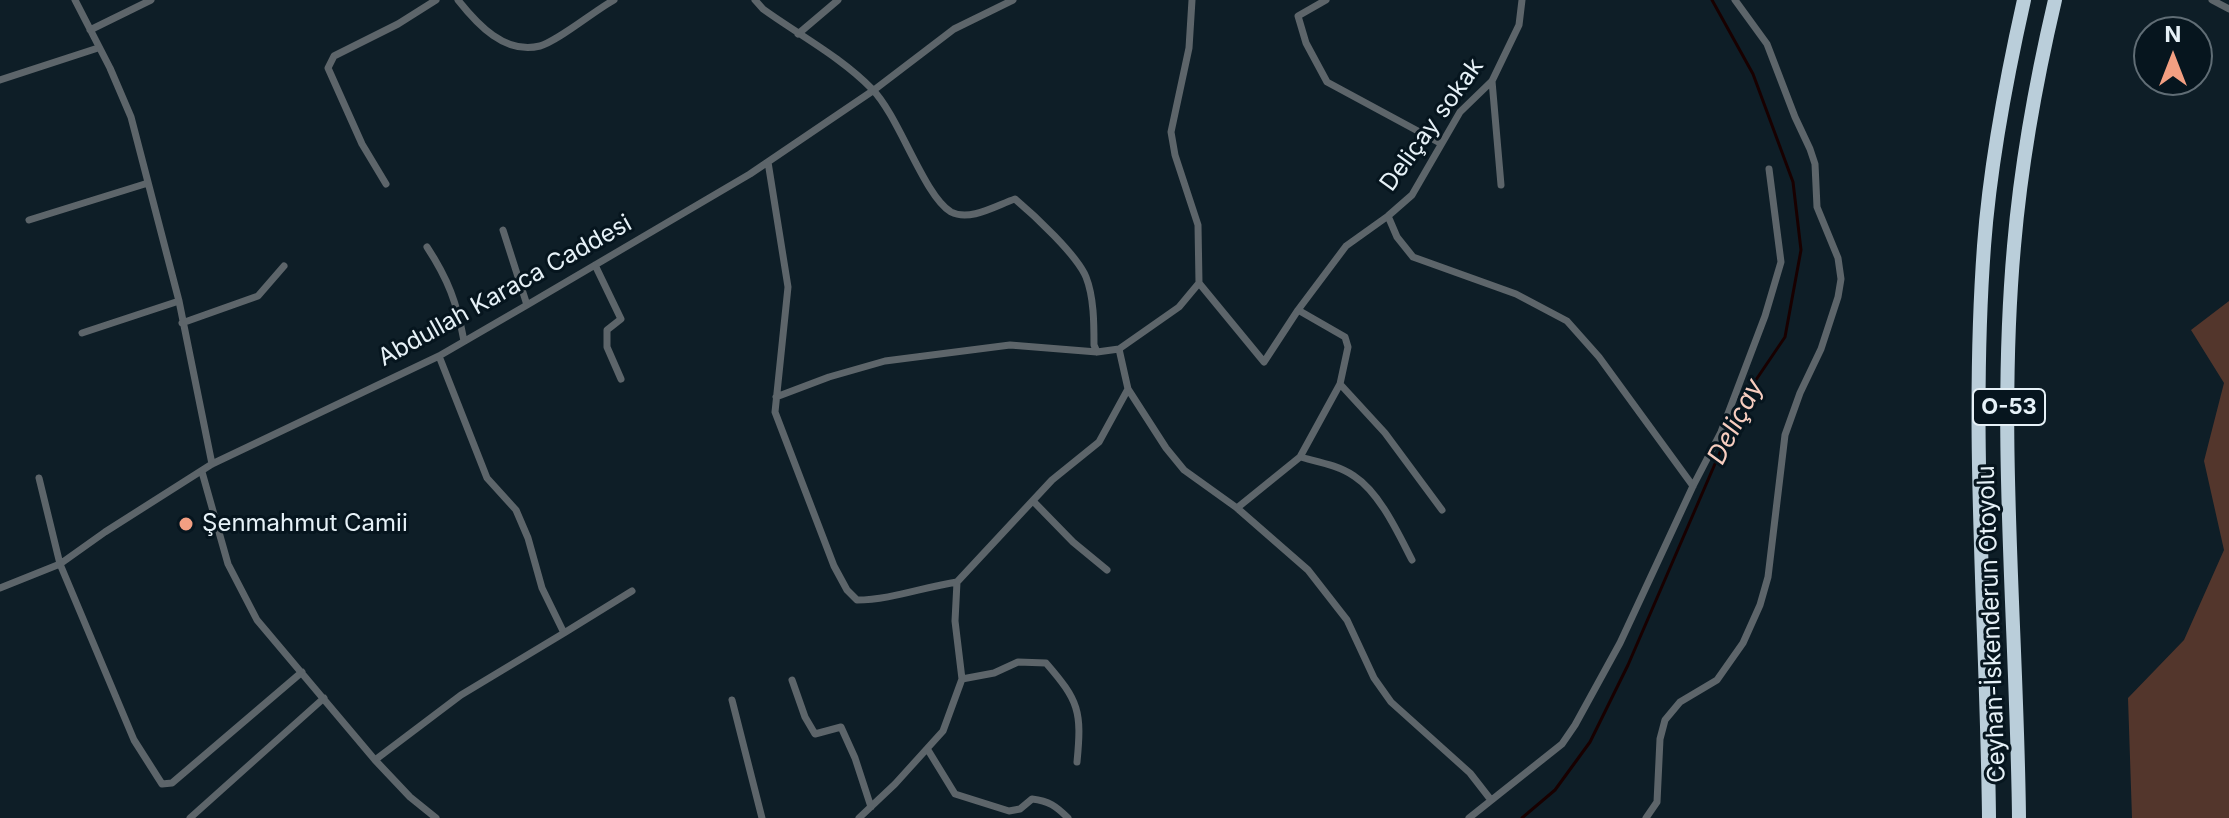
<!DOCTYPE html>
<meta charset="utf-8">
<style>
body{margin:0}
#map{position:relative;width:2229px;height:818px;overflow:hidden;background:#0e1e27;font-family:Inter,sans-serif}
canvas{display:block}
.north{position:absolute;left:2133px;top:16px;width:80px;height:80px;box-sizing:border-box;background:#06151e;border:2px solid #606d75;border-radius:50%;rotate:0deg;font-size:22px;font-weight:700;line-height:32px;text-align:center;color:#e6f1f7}
.north::after{content:'';display:block;margin:auto;width:28px;height:36px;background:#f39f82;clip-path:polygon(50% 0,100% 100%,50% 72%,0 100%)}
</style>
<div id="map">
<canvas width="2229" height="818"></canvas>
<div class="north">N</div>
</div>
<script>
const ctx = document.querySelector('canvas').getContext('2d');
ctx.lineJoin = 'round';
function fillPath(path, color) {
  ctx.fillStyle = color;
  ctx.fill(path, 'evenodd');
}
function strokePath(path, color, width, dash) {
  ctx.strokeStyle = color;
  ctx.lineWidth = width;
  ctx.lineCap = dash ? 'butt' : 'round';
  ctx.setLineDash(dash || []);
  ctx.stroke(path);
}
function write(font, color, halo, rows, align = 'center') {
  ctx.font = font + ' Inter,sans-serif';
  ctx.lineWidth = 6;
  ctx.setLineDash([]);
  ctx.textBaseline = 'middle';
  ctx.strokeStyle = halo;
  ctx.fillStyle = color;
  for (const [text, x, y, turn = 0] of rows) {
    ctx.save();
    ctx.translate(x, y);
    ctx.rotate((+turn || 0) * Math.PI / 180);
    ctx.textAlign = isNaN(turn) ? turn : align;
    if (halo) ctx.strokeText(text, 0, 0);
    ctx.fillText(text, 0, 0);
    ctx.restore();
  }
}
const green = new Path2D(`
 M2229,301V818H2132L2128,698L2184,640L2224,550L2204,461L2224,383L2191,330Z`);
const stream = new Path2D(`
 M1522,818L1555,790L1590,742L1628,665L1743,399L1785,337L1801,250L1793,182L1753,74L1712,0`);
const street = new Path2D(`
 M75,0L110,68L131,117L179,301L212,464
 M458,0C477,24 505,55 540,46C558,41 594,11 614,0
 M755,0L763,9C799,35 841,57 872,89C899,116 924,196 951,212C970,222 997,205 1015,199C1034,215 1077,255 1086,277C1094,297 1094,324 1094,345L1097,352
 M1326,0L1298,16L1306,43L1327,82L1440,143
 M2212,0L2229,9
 M90,30L151,0
 M798,34L838,0
 M0,80L98,48
 M1492,81L1501,185
 M768,162L788,287L775,412L834,566L847,590L857,600C890,600 924,587 957,582
 M386,184L362,144L328,68L334,56L398,24L436,0
 M1388,216L1397,237L1413,257L1516,294L1567,321L1599,357L1693,486
 M29,220L148,183
 M503,230L527,305
 M427,247C448,279 457,303 464,341
 M595,265L621,319L607,330V347L621,379
 M1199,283L1264,362L1298,310L1346,246L1388,216L1412,195L1460,112L1492,81L1519,25L1522,0
 M182,323L258,296L284,266
 M82,333L179,301
 M1340,384L1385,433L1442,510
 M1128,389L1166,448L1184,470L1237,508L1308,570L1347,620L1374,678L1391,702L1470,773L1491,800
 M776,397L829,377L885,361L1010,345L1097,352L1119,349L1179,307L1199,283L1198,225L1175,155L1171,132L1189,48L1192,0
 M1300,457C1318,462 1338,465 1354,476C1380,493 1398,533 1412,560
 M202,472L228,564L257,620L375,760L410,797L436,818
 M39,478L60,564L134,740L162,784L172,783L302,672
 M1033,501L1073,542L1107,570
 M1237,508L1300,457L1340,384L1348,347L1345,337L1298,310
 M0,588L60,564L105,532L212,464L439,356L527,305L750,174L874,90L954,29L1013,0
 M564,633L632,591
 M962,679L994,673L1018,662L1046,663C1079,701 1082,711 1077,762
 M792,680L805,717L815,734L841,727L855,758L871,807
 M732,700L762,818
 M928,750L955,794L1009,811L1020,809L1032,799C1049,801 1056,806 1068,818
 M375,760L461,695L564,633L542,588L528,538L516,510L487,478L439,356
 M190,818L324,698
 M859,818L895,784L943,731L962,679L955,621L957,582L1052,480L1099,442L1128,389L1119,349
 M1469,818L1562,744L1575,725L1620,643L1693,486L1721,432L1765,316L1781,262L1769,169
 M1646,818L1657,802L1660,739L1665,720L1680,702L1717,680L1743,643L1760,605L1768,577L1785,435L1800,393L1821,349L1838,297L1841,279L1838,258L1817,207L1815,164L1810,149L1795,117L1767,44L1735,0`);
const highway = new Path2D(`
 M1989,818C1987,627 1970,437 1984,246C1990,164 2006,80 2024,0
 M2019,818C2017,628 1997,436 2014,246C2021,164 2036,81 2055,0`);
const markers = [
 [186,524,8,"#f39f82"]
];
const shields = [
 [2009,407,72]
];
const shieldNames = [
 ["O-53",2009,407]
];
const streetNames = [
 ["Deliçay sokak",1432,125,-54],
 ["Abdullah Karaca Caddesi",505,291,-29],
 ["Ceyhan-İskenderun Otoyolu",1992,624,-92]
];
const poiNames = [
 ["Şenmahmut Camii",202,524]
];
const waterNames = [
 ["Deliçay",1736,422,-63]
];
fillPath(green, '#53362c');
strokePath(stream, '#180000', 3);
strokePath(street, '#5d656a', 7);
strokePath(highway, '#baceda', 14);
for (const [x, y, r, color] of markers) {
  const dot = new Path2D();
  dot.arc(x, y, r, 0, 2 * Math.PI);
  ctx.fillStyle = color;
  ctx.fill(dot);
  strokePath(dot, '#06151e', 3);
}
for (const [x, y, w] of shields) {
  const box = new Path2D();
  box.roundRect(x - w / 2, y - 18, w, 36, 6);
  ctx.fillStyle = '#06151e';
  ctx.fill(box);
  strokePath(box, '#e6f1f7', 2);
}
write('bold 22px', '#e6f1f7', null, shieldNames);
write('24px', '#e6f1f7', '#06151e', streetNames);
write('24px', '#e6f1f7', '#06151e', poiNames, 'left');
write('italic 26px', '#f7cdbf', '#06151e', waterNames);
</script>
